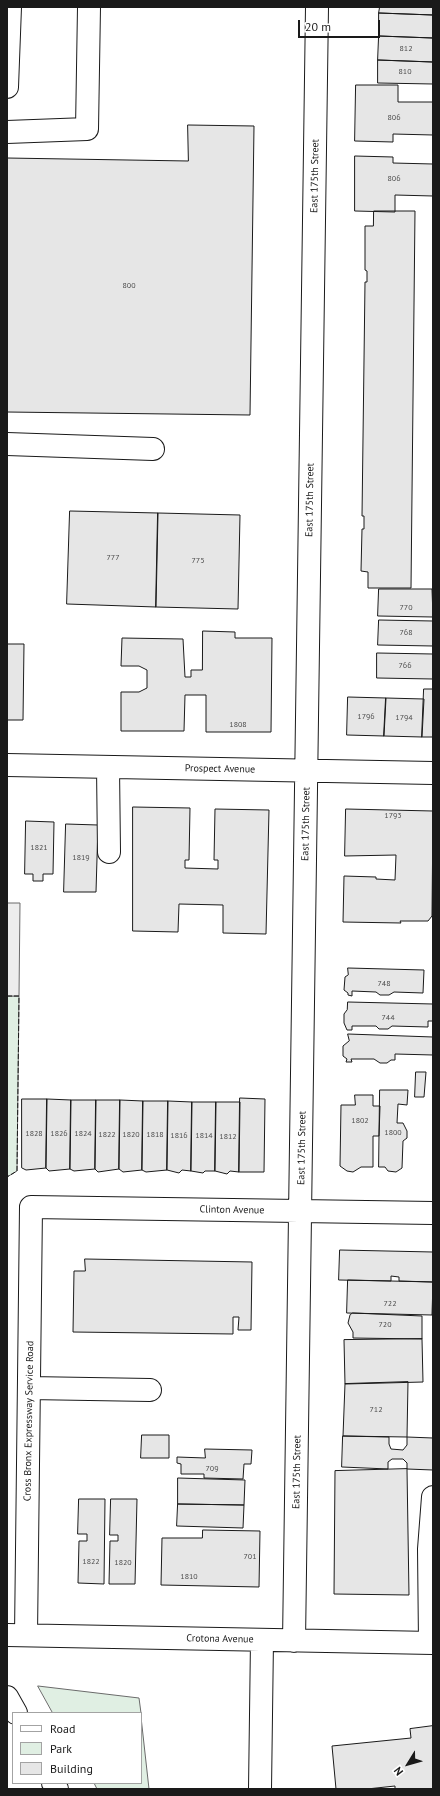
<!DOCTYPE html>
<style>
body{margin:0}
#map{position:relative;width:440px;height:1796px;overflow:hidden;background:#fff;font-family:"PT Sans",sans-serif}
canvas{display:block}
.frame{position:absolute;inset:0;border:8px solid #1a1a1a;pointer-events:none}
.legend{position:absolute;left:12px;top:1712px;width:130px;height:72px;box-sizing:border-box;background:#fff;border:1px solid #a3a3a3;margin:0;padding:5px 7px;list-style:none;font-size:12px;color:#1a1a1a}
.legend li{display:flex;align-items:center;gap:8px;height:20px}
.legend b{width:20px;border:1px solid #a3a3a3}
.north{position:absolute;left:388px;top:1744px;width:40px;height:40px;-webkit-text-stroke:3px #fff;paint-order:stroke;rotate:233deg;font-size:11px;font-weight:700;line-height:16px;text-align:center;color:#1a1a1a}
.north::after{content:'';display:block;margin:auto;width:14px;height:18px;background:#1a1a1a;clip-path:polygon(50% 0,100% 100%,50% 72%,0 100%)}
.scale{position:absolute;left:298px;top:20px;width:82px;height:18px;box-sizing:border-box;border:2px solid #1a1a1a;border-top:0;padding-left:5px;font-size:12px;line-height:14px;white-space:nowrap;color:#1a1a1a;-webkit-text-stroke:3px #fff;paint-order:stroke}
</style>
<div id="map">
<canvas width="440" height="1796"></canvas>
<div class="frame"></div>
<ul class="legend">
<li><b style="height:5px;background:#fff"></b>Road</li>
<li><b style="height:11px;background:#e0efe3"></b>Park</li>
<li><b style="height:11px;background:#e6e6e6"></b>Building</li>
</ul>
<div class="north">N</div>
<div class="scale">20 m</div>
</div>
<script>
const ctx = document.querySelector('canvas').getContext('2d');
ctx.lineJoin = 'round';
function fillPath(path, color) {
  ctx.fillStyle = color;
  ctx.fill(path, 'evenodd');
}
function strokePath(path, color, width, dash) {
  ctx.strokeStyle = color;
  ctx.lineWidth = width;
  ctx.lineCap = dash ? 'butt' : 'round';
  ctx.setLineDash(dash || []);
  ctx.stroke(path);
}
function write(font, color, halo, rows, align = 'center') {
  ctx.font = font + ' "PT Sans",sans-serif';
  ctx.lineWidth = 3;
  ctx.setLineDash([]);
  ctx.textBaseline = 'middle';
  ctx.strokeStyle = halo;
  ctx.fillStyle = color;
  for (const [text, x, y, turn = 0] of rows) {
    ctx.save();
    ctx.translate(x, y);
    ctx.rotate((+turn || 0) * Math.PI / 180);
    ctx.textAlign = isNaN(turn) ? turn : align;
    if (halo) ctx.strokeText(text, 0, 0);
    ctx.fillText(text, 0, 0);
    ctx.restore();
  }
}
const green = new Path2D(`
 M7,996H19L17,1171L7,1177Z
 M38,1686L139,1698L141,1713H53Z
 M141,1717L149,1789H97L94,1783H141Z`);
const parking = new Path2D(`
 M7,903H20L19,996H7Z`);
const building = new Path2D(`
 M380,7H433V15L379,13Z
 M379,13L433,15V38L379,36Z
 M379,36L433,38V62L378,60Z
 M378,60L433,62V84L378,83Z
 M356,85H398V102H433V135L393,134V142L355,141Z
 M188,125L254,126L250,415L7,412V158L188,161Z
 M355,156L393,157V163L433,164V196L395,195V212L355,211Z
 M374,211H415L411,588H368V572L361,571L362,529H364V516H362L365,282H367V271L365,270V226H373Z
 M70,511L158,513L156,607L67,604Z
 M158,513L240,515L238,609L156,607Z
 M379,589H432L433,617L378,616Z
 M379,620L433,621V646L378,645Z
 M203,631L235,632V638H272L271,732H206V695H185L184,731H121V692H139L147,688V670L139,666H121L122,638L183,639L185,677H191V670H202Z
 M7,644H24L23,720H7Z
 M377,653L433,654V679L377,678Z
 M424,689H433V737H422Z
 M348,697L386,698L384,736L347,735Z
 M386,698L424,699L422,737L384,736Z
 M133,807L190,808L189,860H185V868L218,869V860H214L215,809L269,810L266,934L223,933V905L179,904L178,932L133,931Z
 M346,809L433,811L432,916L428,921H400L401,923L343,922L344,876L376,877V879L395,880L396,855L345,856Z
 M26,821L54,822L53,874H43V881H33V874H25Z
 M66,824L98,825L96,892H64Z
 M348,968L424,970L423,993L394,992L389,995H380L376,992L352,991V996L348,995V993L344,990L345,977L348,975Z
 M348,1002L433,1004V1021H428V1027L392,1026L388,1029H379L376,1026H352V1030H347L344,1023V1014L347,1010Z
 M348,1034L433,1037V1055L395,1054V1060H391L387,1063H380L374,1059H351L352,1062H346L347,1059L343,1056V1046L349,1041Z
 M416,1072H426L424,1097H415Z
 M380,1090H408L407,1105L398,1104L397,1123H403L407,1131V1138L403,1141L402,1168L396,1172L388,1171L385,1167H379Z
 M355,1095H373V1106H380L379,1136H373V1167H361L353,1172L347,1171L340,1166L341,1105H355Z
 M240,1098L265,1099L264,1172H239Z
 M22,1099H47L46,1168L26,1170L22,1168Z
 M47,1099L71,1100L70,1169L49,1171L46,1168Z
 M71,1100H96L95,1169L74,1171L70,1169Z
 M96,1100H120L119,1169L98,1172L95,1169Z
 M120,1100L143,1101L142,1170L123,1172L119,1169Z
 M143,1101H168L167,1170L146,1172L142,1170Z
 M168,1101L192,1102L191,1171L182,1170L179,1173L167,1170Z
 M192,1102H216L215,1171H205L203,1173L191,1171Z
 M216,1102H240L239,1172L230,1171L227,1174L215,1171Z
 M340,1250L433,1252V1282L399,1281V1277L391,1276V1281L339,1280Z
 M85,1259L252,1262L251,1330H238L239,1317H233V1334L73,1332L74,1271H85Z
 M348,1280L433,1282L432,1315L347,1313Z
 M353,1313L422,1316V1339L353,1338V1332L348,1323L350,1315Z
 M422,1339L423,1382L345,1384L344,1340Z
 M408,1382L407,1437L343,1436L345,1384Z
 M142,1435H169V1458H141Z
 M343,1436L389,1437V1444L391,1449L403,1450L407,1445V1437L433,1438V1470L407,1469V1463L403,1459H392L388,1462V1469L342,1467Z
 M205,1449L252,1450L251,1464H244L243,1479L204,1478V1474H181V1464L177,1463V1457L205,1458Z
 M407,1469L409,1595L334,1594L335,1471Z
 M178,1478L245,1480L244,1505L178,1504Z
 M79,1499H105L104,1584L78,1583L79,1541H87V1534H78Z
 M111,1499H137L135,1584H109L110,1541H118V1535H110Z
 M178,1504L244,1505L243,1528L177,1526Z
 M203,1530L260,1531L259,1587L161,1585L162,1538H202Z
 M433,1726V1789H395V1786L367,1789H336L332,1746L411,1738L410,1729Z`);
const minor = new Path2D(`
 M7,87L10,7
 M7,132L87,129L89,7
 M7,444L153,449
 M7,765L433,773
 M108,767L109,852
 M29,1388L150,1390
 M7,1635L433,1643
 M26,1635L31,1207L433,1213
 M294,1641L317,7
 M430,1643L429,1549L433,1497
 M260,1789L262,1640`);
const highway = new Path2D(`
 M7,1697L16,1713
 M53,1783L57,1789`);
const fence = new Path2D(`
 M7,996H19L17,1171L7,1177`);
const numberNames = [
 ["812",406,49],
 ["810",405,72],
 ["806",394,118],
 ["806",394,179],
 ["800",129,286],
 ["777",113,558],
 ["775",198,561],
 ["770",406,608],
 ["768",406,633],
 ["766",405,666],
 ["1796",366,717],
 ["1794",404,718],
 ["1808",238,725],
 ["1793",393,816],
 ["1821",39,848],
 ["1819",81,858],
 ["748",384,984],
 ["744",388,1018],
 ["1802",360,1121],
 ["1800",393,1133],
 ["1828",34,1134],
 ["1826",59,1134],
 ["1824",83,1134],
 ["1822",107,1135],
 ["1820",131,1135],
 ["1818",155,1135],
 ["1816",179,1136],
 ["1814",204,1136],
 ["1812",228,1137],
 ["722",390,1304],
 ["720",385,1325],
 ["712",376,1410],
 ["709",212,1469],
 ["701",250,1557],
 ["1822",91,1562],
 ["1820",123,1563],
 ["1810",189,1577]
];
const streetNames = [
 ["East 175th Street",315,176,-89],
 ["East 175th Street",310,500,-89],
 ["Prospect Avenue",220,769,1],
 ["East 175th Street",306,824,-89],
 ["East 175th Street",302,1148,-89],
 ["Clinton Avenue",232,1210,1],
 ["Cross Bronx Expressway Service Road",29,1421,-89],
 ["East 175th Street",297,1472,-89],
 ["Crotona Avenue",220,1639,1]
];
fillPath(green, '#e0efe3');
strokePath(green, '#6a6a6a', 1);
fillPath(parking, '#ededed');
strokePath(parking, '#6a6a6a', 1);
fillPath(building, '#e6e6e6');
strokePath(building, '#1a1a1a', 1);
strokePath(minor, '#1a1a1a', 24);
strokePath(highway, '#1a1a1a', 24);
strokePath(minor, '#fff', 22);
strokePath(highway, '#fff', 22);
strokePath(fence, '#1a1a1a', 1, [5, 2]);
write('8px', '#4d4d4d', null, numberNames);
write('10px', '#1a1a1a', '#fff', streetNames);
</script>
